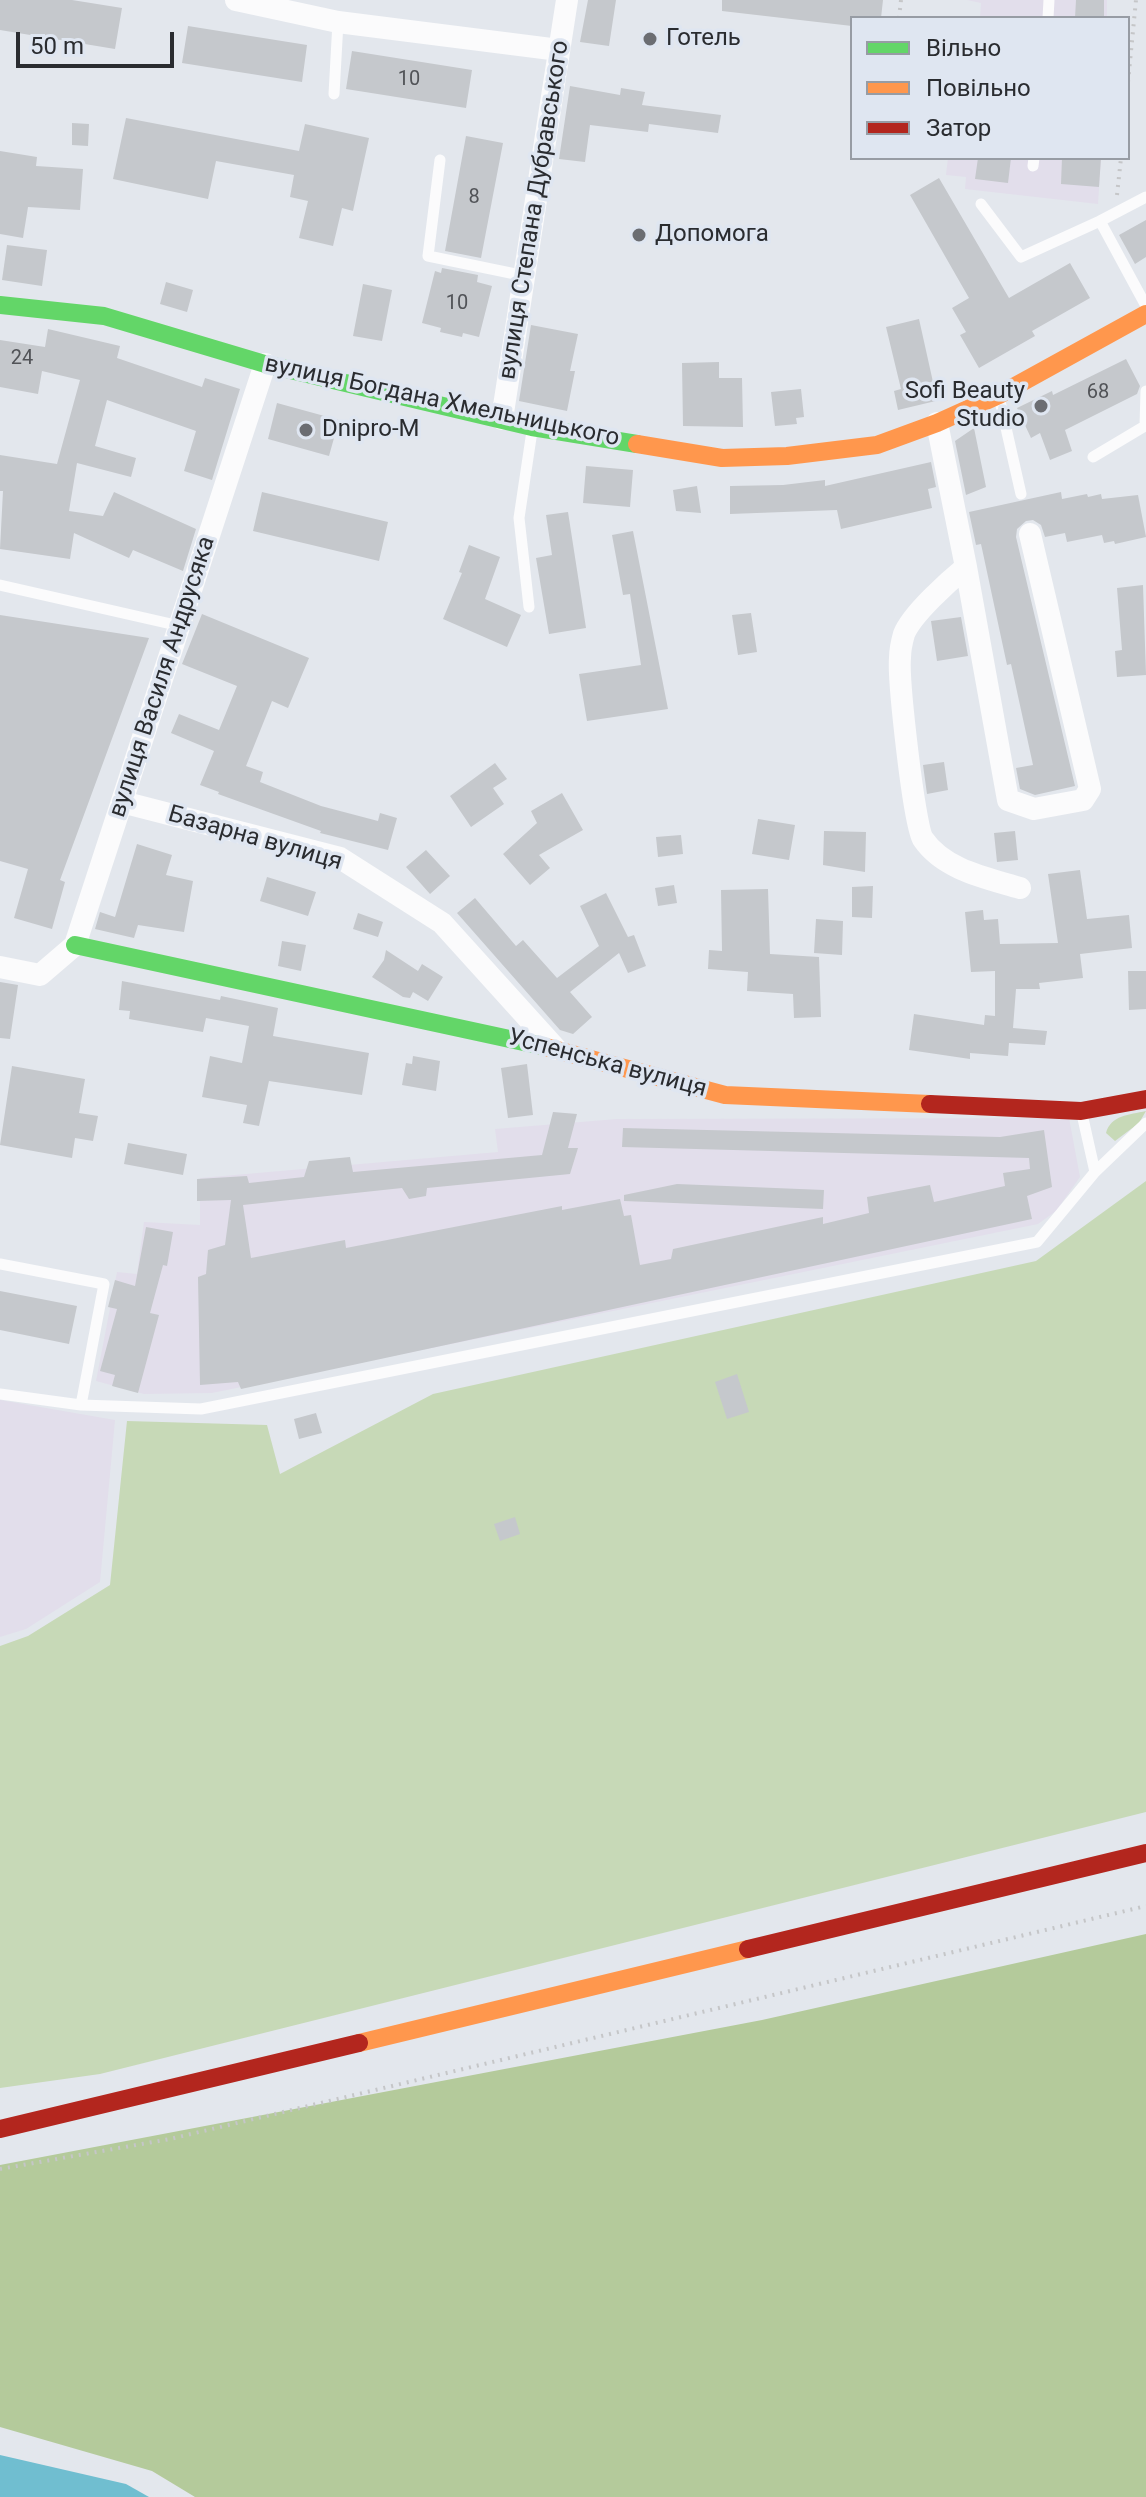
<!DOCTYPE html>
<meta charset="utf-8">
<style>
body{margin:0}
#map{position:relative;width:1146px;height:2497px;overflow:hidden;background:#e3e7ed;font-family:Roboto,sans-serif}
canvas{display:block}
.legend{position:absolute;left:850px;top:16px;width:280px;height:144px;box-sizing:border-box;background:#dfe6f1;border:2px solid #979ca4;margin:0;padding:10px 14px;list-style:none;font-size:24px;color:#2a2c30}
.legend li{display:flex;align-items:center;gap:16px;height:40px}
.legend b{width:40px;border:2px solid #979ca4}
.scale{position:absolute;left:16px;top:32px;width:158px;height:36px;box-sizing:border-box;border:4px solid #2a2c30;border-top:0;padding-left:10px;font-size:24px;line-height:28px;white-space:nowrap;color:#2a2c30;-webkit-text-stroke:6px #dfe6f1;paint-order:stroke}
</style>
<div id="map">
<canvas width="1146" height="2497"></canvas>
<ul class="legend">
<li><b style="height:10px;background:#63d668"></b>Вільно</li>
<li><b style="height:10px;background:#ff974d"></b>Повільно</li>
<li><b style="height:10px;background:#b3261e"></b>Затор</li>
</ul>
<div class="scale">50 m</div>
</div>
<script>
const ctx = document.querySelector('canvas').getContext('2d');
ctx.lineJoin = 'round';
function fillPath(path, color) {
  ctx.fillStyle = color;
  ctx.fill(path, 'evenodd');
}
function strokePath(path, color, width, dash) {
  ctx.strokeStyle = color;
  ctx.lineWidth = width;
  ctx.lineCap = dash ? 'butt' : 'round';
  ctx.setLineDash(dash || []);
  ctx.stroke(path);
}
function write(font, color, halo, rows, align = 'center') {
  ctx.font = font + ' Roboto,sans-serif';
  ctx.lineWidth = 7;
  ctx.setLineDash([]);
  ctx.textBaseline = 'middle';
  ctx.strokeStyle = halo;
  ctx.fillStyle = color;
  for (const [text, x, y, turn = 0] of rows) {
    ctx.save();
    ctx.translate(x, y);
    ctx.rotate((+turn || 0) * Math.PI / 180);
    ctx.textAlign = isNaN(turn) ? turn : align;
    if (halo) ctx.strokeText(text, 0, 0);
    ctx.fillText(text, 0, 0);
    ctx.restore();
  }
}
const industrial = new Path2D(`
 M967,0H1107V18H980L981,3Z
 M948,158H1101L1098,204L965,189L966,177L946,175Z
 M1069,1118L1080,1177L1056,1211L1038,1224L212,1393L144,1394L96,1381L117,1272L137,1274L144,1222L200,1225V1178L498,1152L495,1129L617,1119Z
 M0,1400L115,1420L100,1582L26,1629L0,1637Z`);
const green = new Path2D(`
 M1146,1111L1139,1123L1115,1141L1106,1133C1111,1115 1129,1115 1146,1111Z
 M1146,1181V1812L100,2074L0,2088V1646L28,1636L110,1585L127,1421L267,1425L280,1474L433,1394L1036,1261Z`);
const forest = new Path2D(`
 M1146,1934V2497H195L152,2471L0,2427V2165L762,2020Z`);
const water = new Path2D(`
 M0,2455L126,2484L149,2497H0Z`);
const building = new Path2D(`
 M0,0H72L122,8L115,49L0,30Z
 M588,0H616L609,46L580,42Z
 M722,0H883L881,18H852V26L722,11Z
 M1076,0H1104V18H1075Z
 M188,26L307,45L302,82L182,63Z
 M352,51L472,70L466,108L346,89Z
 M570,86L620,95L621,88L645,92L642,105L721,115L718,133L649,124L648,132L590,125L585,162L559,159Z
 M126,118L299,151L305,124L369,138L353,211L342,208L333,246L299,238L308,201L290,197L294,175L216,161L208,199L113,179Z
 M72,123L89,124L88,146L72,145Z
 M466,136L503,143L481,258L445,251Z
 M0,151L37,157L36,166L83,169L80,210L28,207L23,238L0,234Z
 M978,158H1011L1008,183L975,179Z
 M1062,158H1101L1099,187L1061,184Z
 M939,178L1009,298L1070,263L1090,298L1032,331L1035,336L979,368L960,335L966,332L952,308L969,298L910,195Z
 M1146,220V257L1135,264L1119,235Z
 M7,245L47,250L42,286L2,280Z
 M442,268L478,275L477,282L492,286L479,337L463,333L462,337L440,332L441,328L422,323L435,271L441,273Z
 M166,282L193,290L187,312L160,304Z
 M363,284L392,290L382,341L353,336Z
 M919,319L933,382L940,381L944,399L898,410L894,391L901,389L886,327Z
 M531,325L578,334L570,371H575L567,411L519,401Z
 M48,329L120,346L117,358L202,387L205,378L240,389L212,480L184,471L196,431L107,400L95,446L136,458L131,477L77,463L69,511L103,516L114,492L196,529L183,571L133,550L129,558L74,533L70,559L0,549L3,491H0V455L57,464L80,380L42,371L38,394L0,387V340L45,347Z
 M1126,359L1140,386L1137,394L1065,430L1072,451L1050,460L1040,433L1031,438L1017,408L1052,391L1053,395Z
 M719,362V378H742L743,427L683,426L682,363Z
 M801,389L804,417L796,418L797,424L775,426L771,392Z
 M277,403L339,420L329,456L268,439Z
 M974,428L986,487L966,495L955,441Z
 M931,462L936,487L928,489L932,508L841,529L837,510L730,514V486L783,485L825,480V486Z
 M586,466L633,470L630,507L583,503Z
 M697,486L701,513L676,511L673,490Z
 M262,492L388,522L379,561L253,531Z
 M1061,492L1062,499L1087,494L1088,497L1101,494L1102,499L1138,495L1146,537L1115,544L1114,541L1104,543L1102,535L1067,542L1065,533L1045,537L1041,525L1033,520L1026,521L1017,529L1016,537L1075,786L1035,795L1020,789L1016,768L1033,765L1011,664L1007,665L981,544L976,545L969,512Z
 M568,512L586,628L549,634L536,558L552,555L546,515Z
 M633,531L668,709L587,721L579,674L641,665L630,594L623,595L612,535Z
 M469,545L500,557L485,599L521,615L507,647L443,619L462,573L459,572Z
 M1143,585L1146,675L1117,677L1115,651L1122,650L1117,588Z
 M751,613L757,652L738,655L732,615Z
 M202,614L309,658L288,708L272,701L246,766L263,772L260,782L321,806L378,821L380,813L397,818L388,850L320,833L321,831L218,794L219,792L200,785L214,751L171,733L179,714L219,730L237,686L182,664Z
 M0,615L149,638L60,880L65,882L52,929L14,918L28,869L0,861Z
 M961,617L968,656L937,661L931,621Z
 M944,762L948,790L927,794L923,765Z
 M495,763L507,779L493,788L504,804L471,827L450,796Z
 M562,793L583,830L539,855L550,868L530,885L503,854L537,823L531,811Z
 M758,819L795,825L789,860L752,854Z
 M824,831L866,832L865,872L823,865Z
 M1015,831L1018,860L997,862L994,833Z
 M681,835L683,854L658,857L656,837Z
 M137,844L172,855L166,875L193,881L184,932L138,925L134,938L95,929L100,912L115,917Z
 M426,850L450,876L430,894L406,867Z
 M1080,870L1087,919L1129,915L1132,948L1080,954L1083,978L1039,983L1040,989H1016L1013,1028L1047,1031L1045,1045L1009,1043L1008,1056L970,1053V1059L909,1050L914,1014L984,1025L985,1015L995,1016V971L971,972L965,912L983,910L984,920L998,919L1000,944L1058,943L1048,874Z
 M267,877L316,892L308,916L260,901Z
 M674,885L677,903L658,906L655,888Z
 M873,886L872,918L852,917V887Z
 M768,889L770,954L819,957L821,1017L794,1018L793,994L747,991L748,972L708,969L709,950L722,951L721,890Z
 M606,893L628,937L634,935L646,966L628,973L619,953L570,992L592,1017L573,1034L560,1030L457,913L475,898L516,946L523,940L557,978L599,946L580,906Z
 M358,913L383,922L378,937L353,929Z
 M816,919L843,921L842,955L814,953Z
 M282,941L306,945L301,971L278,966Z
 M386,950L418,971L422,964L443,977L428,1001L413,992L410,998L403,997L372,977L384,960Z
 M1128,971H1146V1009L1129,1010Z
 M122,981L220,1000L221,996L278,1008L273,1036L369,1053L362,1095L269,1081L259,1126L243,1123L247,1105L202,1097L210,1056L242,1063L249,1026L206,1018L203,1032L129,1019L130,1011L119,1010Z
 M0,982L18,985L10,1039L0,1038Z
 M413,1056L440,1061L436,1091L402,1085L406,1063L412,1064Z
 M527,1064L533,1115L508,1118L501,1068Z
 M12,1066L85,1079L79,1113L98,1116L93,1141L75,1138L72,1158L0,1145Z
 M553,1112L577,1114L568,1148H578L570,1174L427,1188L426,1196L409,1199L402,1188L243,1205L251,1258L345,1240L346,1248L562,1206V1210L620,1199L624,1216L631,1215L640,1265L671,1259L673,1249L823,1217V1224L869,1213L867,1197L930,1185L934,1202L1005,1186L1003,1173L1030,1169L1029,1158L622,1147L623,1128L1000,1137L1044,1130L1052,1187L1027,1196L1032,1219L241,1389L238,1382L200,1385L198,1277L206,1274L208,1250L225,1245L231,1200L197,1201V1179L247,1176L249,1183L304,1177L309,1161L350,1157L353,1172L542,1155Z
 M128,1143L187,1154L183,1175L124,1164Z
 M677,1184L824,1190L823,1209L624,1201V1195Z
 M146,1227L173,1232L167,1266L163,1265L150,1313L159,1315L138,1393L112,1386L115,1375L100,1371L117,1309L108,1307L115,1280L135,1286Z
 M0,1291L77,1306L69,1344L0,1330Z
 M737,1374L749,1412L727,1419L715,1382Z
 M316,1413L322,1433L299,1439L294,1419Z
 M515,1517L520,1534L500,1541L494,1524Z`);
const path = new Path2D(`
 M899,18L901,0
 M1128,82L1136,0
 M1117,195L1121,158
 M0,2169L170,2139L1146,1906`);
const lane = new Path2D(`
 M1048,18L1049,0
 M334,94L338,22
 M440,160L428,256L525,276
 M1033,166L1034,158
 M1146,197L1100,221L1146,306
 M981,204L1021,257L1100,221
 M999,397L1021,494
 M1093,457L1145,426L1146,391
 M0,585L180,626
 M529,607L519,518L532,431
 M1082,1114L1095,1172
 M0,1264L104,1284L81,1405
 M0,1394L81,1405L201,1409L1037,1242L1095,1172L1146,1123`);
const street = new Path2D(`
 M236,0L338,22L559,50
 M502,419L567,0
 M937,423L966,567C949,581 912,614 904,634C902,641 900,651 900,658C898,679 914,826 923,839C944,870 987,878 1020,888
 M966,567L1008,800L1034,809L1083,800L1090,789L1030,534
 M122,802L340,858L442,923L556,1049
 M0,967L40,975L75,945L265,364`);
const fast = new Path2D(`
 M0,305L104,316L265,364L532,427L637,444
 M75,945L542,1046`);
const slow = new Path2D(`
 M637,444L722,458L787,456L877,445L937,423L999,395L1146,314
 M542,1046L725,1095L930,1104
 M359,2043L748,1949`);
const jam = new Path2D(`
 M930,1104L1081,1111L1146,1099
 M748,1949L1146,1853
 M0,2129L359,2043`);
const markers = [
 [650,39,8,"#6b6d72"],
 [639,235,8,"#6b6d72"],
 [1041,406,8,"#6b6d72"],
 [306,430,8,"#6b6d72"]
];
const numberNames = [
 ["10",409,80],
 ["8",474,198],
 ["10",457,304],
 ["24",22,359],
 ["68",1098,393]
];
const poiNames = [
 ["Готель",666,39],
 ["Допомога",655,235],
 ["Sofi Beauty",1025,392,"right"],
 ["Studio",1025,420,"right"],
 ["Dnipro-M",322,430]
];
const streetNames = [
 ["вулиця Степана Дубравського",535,210,-81],
 ["вулиця Богдана Хмельницького",442,402,12],
 ["вулиця Василя Андрусяка",163,677,-72],
 ["Базарна вулиця",255,839,16],
 ["Успенська вулиця",607,1064,15]
];
fillPath(industrial, '#e2deeb');
fillPath(green, '#c7d9b7');
fillPath(forest, '#b4ca9b');
fillPath(water, '#70bed0');
fillPath(building, '#c5c8cc');
strokePath(path, '#c5c6c8', 4, [2, 6]);
strokePath(lane, '#fbfbfc', 11);
strokePath(street, '#fbfbfc', 22);
strokePath(fast, '#63d668', 18);
strokePath(slow, '#ff974d', 18);
strokePath(jam, '#b3261e', 18);
for (const [x, y, r, color] of markers) {
  const dot = new Path2D();
  dot.arc(x, y, r, 0, 2 * Math.PI);
  ctx.fillStyle = color;
  ctx.fill(dot);
  strokePath(dot, '#dfe6f1', 3);
}
write('20px', '#515357', null, numberNames);
write('24px', '#2a2c30', '#dfe6f1', poiNames, 'left');
write('24px', '#2a2c30', '#dfe6f1', streetNames);
</script>
